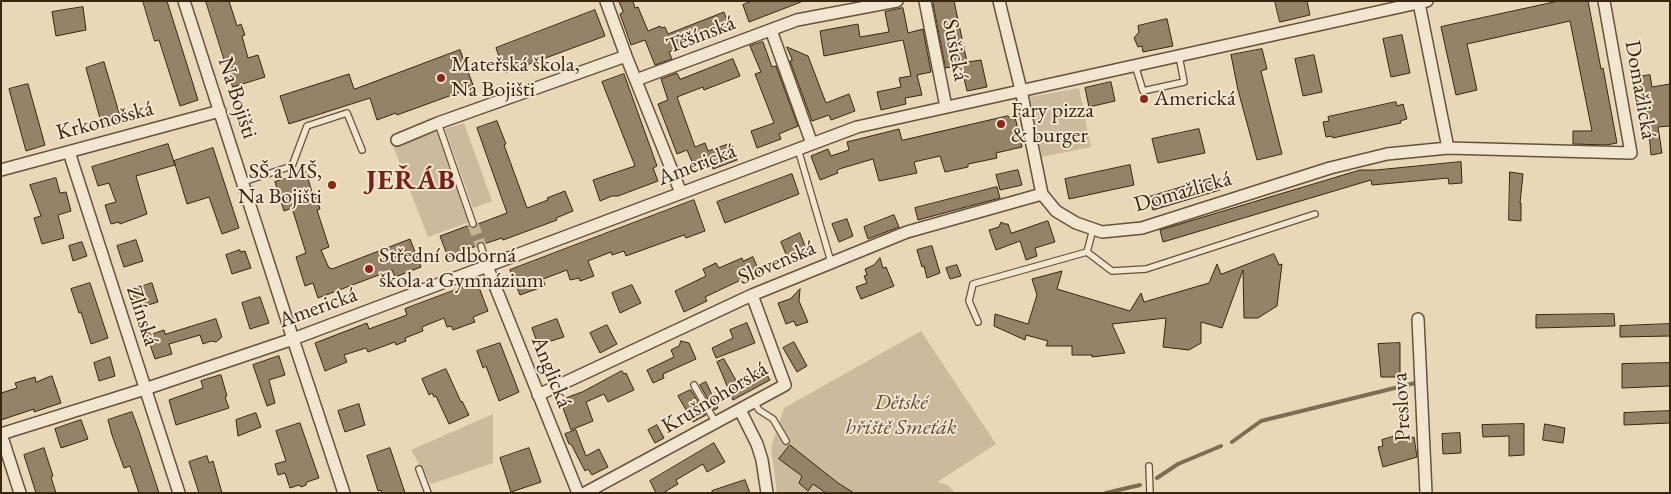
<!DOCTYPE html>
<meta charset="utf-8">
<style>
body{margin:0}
#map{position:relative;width:1671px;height:494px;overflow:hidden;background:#e9d8b7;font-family:"EB Garamond",serif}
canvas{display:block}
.frame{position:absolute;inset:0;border:2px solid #3a2610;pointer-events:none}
</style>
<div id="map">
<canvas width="1671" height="494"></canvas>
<div class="frame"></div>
</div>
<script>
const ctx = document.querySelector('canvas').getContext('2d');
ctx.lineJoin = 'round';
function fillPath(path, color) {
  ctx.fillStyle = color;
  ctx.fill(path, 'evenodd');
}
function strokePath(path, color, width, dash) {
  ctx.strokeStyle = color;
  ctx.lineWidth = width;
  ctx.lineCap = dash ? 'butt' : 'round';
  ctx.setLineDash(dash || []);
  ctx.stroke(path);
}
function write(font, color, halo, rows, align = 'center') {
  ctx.font = font + ' "EB Garamond",serif';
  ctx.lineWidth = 4;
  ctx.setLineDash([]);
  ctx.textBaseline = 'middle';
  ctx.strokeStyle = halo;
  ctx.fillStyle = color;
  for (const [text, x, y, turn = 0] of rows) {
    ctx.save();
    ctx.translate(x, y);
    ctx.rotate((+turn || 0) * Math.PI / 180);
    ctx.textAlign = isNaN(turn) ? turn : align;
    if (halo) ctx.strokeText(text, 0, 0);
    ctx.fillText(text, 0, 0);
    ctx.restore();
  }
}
const green = new Path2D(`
 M1079,88L1091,147L1042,157L1030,97Z
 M464,123L492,201L473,208L445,129Z
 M437,132L469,222L428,237L393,146Z
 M921,331L996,444L937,482L948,485L955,493H777L771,448L784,408Z
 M493,414V463L431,484L411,450Z`);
const stream = new Path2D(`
 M1232,442L1261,421L1415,383
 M1157,478L1178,464L1221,446
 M1106,493L1140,485`);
const building = new Path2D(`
 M143,1H167L198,100L180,106L159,40L155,41Z
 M206,1H229L237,26L241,24L245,35L242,36L248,58L258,55L265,77L233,87Z
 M619,1H633L635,8L638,7L648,31L660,26L661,28L665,27L668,34L724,12L730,29L669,52L672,59L655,65L645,40L631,45L620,14L623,12Z
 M752,1H801V2L749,22L743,5Z
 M933,1H954L967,62L981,60L987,87L967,91L961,65L946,68Z
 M1275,1H1307L1310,15L1280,22Z
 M1559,1H1588L1601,69L1603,68L1617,143L1606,145L1573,144V131H1592L1570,21L1467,44L1477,90L1456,95L1441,27Z
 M83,7L86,30L56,36L52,12Z
 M903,8L908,33L923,29L931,72L917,75L922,95L905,98L906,104L881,110L877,92L901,87L899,78L911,76L903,40L824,56L820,31L858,24L860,37L889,32L885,12Z
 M595,10L605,36L505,73L496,48Z
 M1167,19L1173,46L1143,52L1142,46L1138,47L1134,38L1139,32L1138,26Z
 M1402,35L1410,73L1391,77L1383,39Z
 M763,42L772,67L776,66L798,126L779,134L781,139L757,148L751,131L774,123L755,74L761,72L750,46Z
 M787,47L808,56L826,103L849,94L855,111L831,120L829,115L812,121L790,61L792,60Z
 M1262,49L1267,69L1261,71L1282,154L1257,160L1238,90L1231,55Z
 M460,50L473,85L463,89V91L397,115L396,113L377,120L370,98L289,124L280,96L349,74L354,89Z
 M1314,55L1322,92L1303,96L1295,59Z
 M733,59L740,76L704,90L703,87L677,97L695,147L705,143L708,151L731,143L737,160L713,169L711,163L695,169L687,150L677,154L658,104L668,100L661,79L677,73L680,79Z
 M104,62L122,123L103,129L86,68Z
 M624,74L657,166L653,168L658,181L618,196H612L600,201L593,180L635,166L602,82Z
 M1650,75L1652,87L1670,84V126L1658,127L1662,153L1651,155L1647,111L1644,110L1638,77Z
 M1111,82L1115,101L1089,107L1085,88Z
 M28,84L45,145L26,151L9,89Z
 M1396,102L1397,106L1403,104L1407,119L1400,121L1401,123L1333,138L1332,136L1326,137L1323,122L1329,121L1328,117Z
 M1008,116L1011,118L1015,117L1022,147L996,153L997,158L968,164V167L945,172L940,156L914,162L917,173L879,181L873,159L839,169L837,171L838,173L820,180L811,156L828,149L831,156L849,150L847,142L899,129L902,140Z
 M497,121L506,144L504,145L527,208L548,200L547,198L565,191L573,211L561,216L556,218L557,220L503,240L502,238L487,243L479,242L476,246L448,257L440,236L467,226L475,228L478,224L507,213L477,128Z
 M1199,129L1205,153L1158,163L1152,139Z
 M168,144L175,165L136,176L147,214L120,224L119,222L111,224L105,205L116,202L109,183L98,186L92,167Z
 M213,148L239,228L222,234L209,197L187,204L174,161Z
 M1461,162L1462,183L1449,184L1448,178L1372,185L1371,180L1163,242L1160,230L1360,170H1376Z
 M1130,165L1134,185L1069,199L1065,179Z
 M1018,170L1022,185L1000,190L996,175Z
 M306,172L312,192L314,191L320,209L317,210L329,247L321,250L329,268H331L332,269L410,239L421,267L395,277L392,270L318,298L313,283L305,286L296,257L306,253L292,208L284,211L275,182Z
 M1510,172L1523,174L1520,203H1521V221L1509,220Z
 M792,174L799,194L725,223L717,202Z
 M1216,177L1220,190L1153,210L1149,197Z
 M56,178L60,193L66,192L71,211L58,215L64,238L42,244L34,218L41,216L30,185Z
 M997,187L1000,198L918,220L915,208Z
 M694,200L705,231L686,238L684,235L626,256L624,251L612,255L611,252L588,261L594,276L580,281L579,278L570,280L567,270L543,279L545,286L520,295L510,270Z
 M894,215L899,227L868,239L864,227Z
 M847,219L853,236L839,242L832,224Z
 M1048,221L1055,242L1035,248L1037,256L1026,260L1020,241L996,250L989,230L999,227L1001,222L1005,224H1008L1011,233Z
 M800,233L808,254L789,262L781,242Z
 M136,240L143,261L124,267L117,246Z
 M82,242L87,256L73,261L69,246Z
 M932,246L940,273L927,278L924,266L922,267L917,250Z
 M240,250V252L245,251L251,268L232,274L226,255Z
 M1274,254L1279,265L1282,264L1277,306L1258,318H1244L1243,270L1222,328L1201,322V343L1189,350L1163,347L1166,318L1112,324L1125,353L1092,357V355H1072V346H1046L1048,341L1026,335L1025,340L994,326L995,314L1028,324L1037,295L1032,279L1062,271L1057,289L1130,311L1141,293L1144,302L1209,283L1217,264L1221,274Z
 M753,257L760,273L743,279L705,297L707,301L684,312L675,291L706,276L703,269L716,263L719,268L742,258L743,261Z
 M880,258L883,268L886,267L894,286L861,299L856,287L867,283L864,276L867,275L865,269L874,265Z
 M957,265L961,276L950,279L946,268Z
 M477,282L488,311L473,317L475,322L453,330L451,326L447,327L444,318L422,327L423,331L405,338L406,341L396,345L395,342L368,352L366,348L344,355L347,362L325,371L315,343L367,323L369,329L407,315L405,309Z
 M90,283L108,338L91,344L81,312L79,313L71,289Z
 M152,283L158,302L138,308L132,290Z
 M632,285L641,303L620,313L612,293Z
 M800,289L799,301L808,322L796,326L794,321L786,324L778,303L790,299Z
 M260,297L269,323L250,329L242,303Z
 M1614,314L1615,326L1536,328V315Z
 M216,319L222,337L216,342L211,341L203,344L200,335L169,344L172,354L155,359L147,336L164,330L165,334Z
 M557,319L564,337L538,345L532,328Z
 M747,323L755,343L716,358L712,348L733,338L730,330Z
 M1670,324V336L1620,337V326Z
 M607,325L617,344L600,353L590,333Z
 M681,341L689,343L696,359L663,374L664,378L653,383L647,370L674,357L671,350L679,346Z
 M794,342L807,366L797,372L783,348Z
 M500,343L519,392L499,401L486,366L483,368L477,351Z
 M1400,343V377H1381L1378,344Z
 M279,356L285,375L269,380L275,403L267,406L253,365Z
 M110,357L115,376L99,381L94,363Z
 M724,359L738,384L764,370L770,380L733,400L717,362Z
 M1670,363V386L1622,388V364Z
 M446,369L461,402L462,401L469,415L449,424L436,396L434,397L432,393L429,395L422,379Z
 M622,371L624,374L626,373L634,390L608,402L604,394L586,402L593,421L571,430L560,400L582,392Z
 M221,375L227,396L225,397L229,408L176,425L169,400L203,388L201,381Z
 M51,376H52L61,403L34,412V409L1,420V393L17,388L15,383L35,377L36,382Z
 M706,382L718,408L714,410L700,385Z
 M690,390H691L706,415L693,422L678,396Z
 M359,404L365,425L345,432L338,411Z
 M1670,411V423L1624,425V413Z
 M132,412L139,431L159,493H139L130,466L124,468L112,435L108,420Z
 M256,413L261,427L238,436L236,420Z
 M81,420L88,439L61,448L55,429Z
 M300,423L319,478L307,482L306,485L301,487L299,485L290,488L285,473L278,475L275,464L286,461L276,431Z
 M1524,424V455L1509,456V436L1483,437L1482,425Z
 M1545,424L1565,428L1563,443L1543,440Z
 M657,425L664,438L655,443L648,430Z
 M576,430L586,456L599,449L608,467L592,475L588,469L585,471L571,444H569L565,434Z
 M1460,433L1461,453L1443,454L1442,434Z
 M1399,435L1400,441L1414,437L1417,457L1383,467L1378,447L1383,446L1382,440Z
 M714,443L725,462L707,472L703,464L676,480L678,484L663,493H656L650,481Z
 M790,445L838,483L854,493H826L813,484L808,491L799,483L802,476L779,459Z
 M44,448L53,476L51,477L56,493H36L24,455Z
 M390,448L405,493H382L381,490L378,491L367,456Z
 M529,448L541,482L511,492L500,458Z
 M207,456L209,463L213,461L222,493H199L189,462Z
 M745,480L750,493H712V491Z`);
const minorTunnel = new Path2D(`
 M473,224L481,246`);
const service = new Path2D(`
 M1135,65L1143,91L1184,82L1179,56
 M438,123L473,224
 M798,149L831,262
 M243,182L292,166L307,126L347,113L362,150
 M481,246L487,266
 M1087,252L1112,271L1146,269L1315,214
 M978,322L969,301L973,284L1087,252L1093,229
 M694,385L716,423
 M754,402L759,410L773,419L786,441
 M1149,466L1150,493
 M419,469L428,493`);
const minor = new Path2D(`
 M184,1L293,339L344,493
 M606,1L626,56L681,193
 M925,1L946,107
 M999,1L1021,90L1042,194L1056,211L1076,223L1102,232L1142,228L1330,168L1387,154L1448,148L1631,153L1604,1
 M1419,3L1448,148
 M771,30L812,144
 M636,80L797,20L897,1
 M397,140L438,123L626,56
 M69,152L179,493
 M1,170L220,111
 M487,266L578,493
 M1418,319L1426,493
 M538,395L752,295L907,232L1042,194
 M740,410L757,444L762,460L767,493
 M20,493L1,434L145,389L293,339L857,127L1427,1
 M585,493L785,385L752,295`);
const markers = [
 [441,78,5,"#8f2418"],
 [1144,99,5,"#8f2418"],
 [1001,124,5,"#8f2418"],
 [332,185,5,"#8f2418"],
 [369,269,5,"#8f2418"]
];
const streetNames = [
 ["Těšínská",701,35,-21],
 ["Sušická",955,50,79],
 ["Domažlická",1640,90,80],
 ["Na Bojišti",237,98,72],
 ["Krkonošská",105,121,-15],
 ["Americká",697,165,-21],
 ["Domažlická",1183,192,-16],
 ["Slovenská",777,263,-23],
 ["Americká",318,308,-20],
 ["Zlínská",142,316,72],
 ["Anglická",551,372,68],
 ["Krušnohorská",715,398,-31],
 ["Preslova",1402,407,-93]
];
const poiNames = [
 ["Mateřská škola,",451,65],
 ["Na Bojišti",451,90],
 ["Americká",1154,99],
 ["Fary pizza",1011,111],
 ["& burger",1011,136],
 ["SŠ a MŠ,",322,172,"right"],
 ["Na Bojišti",322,197,"right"],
 ["Střední odborná",379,256],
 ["škola a Gymnázium",379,281]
];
const parkNames = [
 ["Dětské",901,403],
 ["hřiště Smeťák",901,428]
];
const districtNames = [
 ["JEŘÁB",411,181]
];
fillPath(green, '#cbba9b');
strokePath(stream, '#806c52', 4);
fillPath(building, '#958367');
strokePath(building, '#3a2610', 1);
strokePath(minorTunnel, '#c6b496', 11, [11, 5.5]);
strokePath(service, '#66523a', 8);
strokePath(minor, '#66523a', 14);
strokePath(service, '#f1e6d0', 5.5);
strokePath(minor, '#f1e6d0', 11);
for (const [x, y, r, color] of markers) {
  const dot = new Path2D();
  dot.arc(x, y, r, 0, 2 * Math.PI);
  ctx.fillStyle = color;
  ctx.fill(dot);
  strokePath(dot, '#f1e6d0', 2);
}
write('22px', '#3a2610', '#f1e6d0', streetNames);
write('22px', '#3a2610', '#f1e6d0', poiNames, 'left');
write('italic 22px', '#5e4b33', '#f1e6d0', parkNames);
ctx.letterSpacing = '1px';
write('bold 28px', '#7a1f14', '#f1e6d0', districtNames);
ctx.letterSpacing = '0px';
</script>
